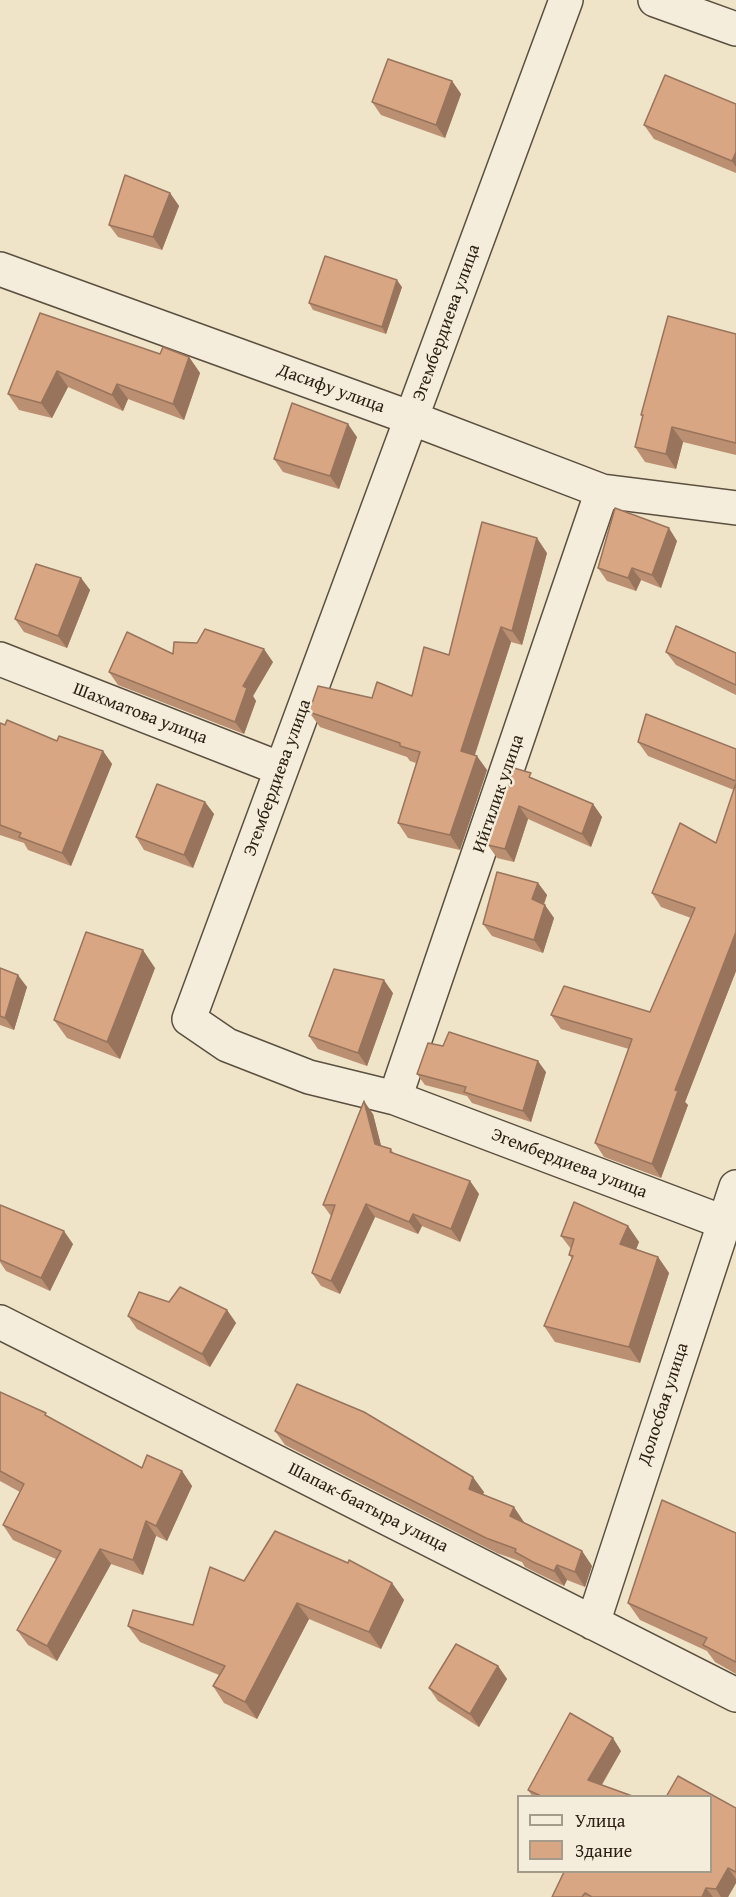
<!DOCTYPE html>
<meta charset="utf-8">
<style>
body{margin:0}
#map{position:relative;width:736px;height:1897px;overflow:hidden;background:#efe3c8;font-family:"Gentium Book Plus",serif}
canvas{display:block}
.legend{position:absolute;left:517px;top:1795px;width:195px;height:78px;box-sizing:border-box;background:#f5eddb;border:2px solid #a49b8b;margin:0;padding:8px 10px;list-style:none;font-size:18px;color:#2a1f12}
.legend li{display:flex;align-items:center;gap:12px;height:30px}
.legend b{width:30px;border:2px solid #a49b8b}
</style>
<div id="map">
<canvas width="736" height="1897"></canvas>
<ul class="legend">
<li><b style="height:8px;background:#f5eddb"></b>Улица</li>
<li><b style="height:16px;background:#d9a683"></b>Здание</li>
</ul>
</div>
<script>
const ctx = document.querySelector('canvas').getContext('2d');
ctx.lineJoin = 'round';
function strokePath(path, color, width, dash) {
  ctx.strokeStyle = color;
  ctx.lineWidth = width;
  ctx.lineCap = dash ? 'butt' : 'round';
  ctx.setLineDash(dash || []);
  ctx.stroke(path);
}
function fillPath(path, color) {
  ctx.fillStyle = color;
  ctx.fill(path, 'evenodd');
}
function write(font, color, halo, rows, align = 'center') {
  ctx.font = font + ' "Gentium Book Plus",serif';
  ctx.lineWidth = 5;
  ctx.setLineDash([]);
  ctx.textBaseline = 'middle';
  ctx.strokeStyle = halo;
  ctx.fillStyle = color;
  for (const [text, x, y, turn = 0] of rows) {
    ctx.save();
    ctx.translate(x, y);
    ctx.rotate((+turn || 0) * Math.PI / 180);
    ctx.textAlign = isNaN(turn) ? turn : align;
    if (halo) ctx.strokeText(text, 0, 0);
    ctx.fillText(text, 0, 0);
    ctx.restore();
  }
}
const minor = new Path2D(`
 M566,0L189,1019L227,1045L309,1077L395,1098L723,1222
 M655,0L736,29
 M0,269L411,418L602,491L736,508
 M0,659L281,769
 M395,1098L602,491
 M0,1322L736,1695
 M593,1623L736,1187`);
const wall = new Path2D(`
 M452,81L461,94L445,138L381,115L372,102Z
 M736,104V173L654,139L644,125Z
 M170,193L179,206L162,250L118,237L109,225Z
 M402,287L386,334L313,310L309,303Z
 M40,313L160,354L189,357L200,373L184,420L128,399L123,411L68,387L52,418L19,410L8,394Z
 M736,334V455L683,442L676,469L645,462L635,447L643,417L641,415Z
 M357,437L339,489L283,472L274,459Z
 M677,541L661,588L641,580L636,591L607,581L598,568Z
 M547,553L522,645L511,642L475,755L487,770L460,850L408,838L398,823L416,763L410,761L407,757L320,727L309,712L372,698L412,696L449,655Z
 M81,578L90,590L67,648L24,632L15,619Z
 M666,652L736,653V695L676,665Z
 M173,654L273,662L253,696L256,701L244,734L118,685L109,672Z
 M0,723L57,741L103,751L112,764L71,866L28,850L24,843L0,835Z
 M638,742L736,749V971L685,1102L688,1105L661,1178L604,1157L595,1143L629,1049L561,1029L551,1015L650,1012L691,918L661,907L652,893L716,843L734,790L648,756Z
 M536,780L593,804L602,817L591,847L528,819L514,862L497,858L488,845Z
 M205,802L214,814L193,868L144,850L136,837Z
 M538,883L547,895L544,905L554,918L543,953L492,936L483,924Z
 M0,968L27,987L14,1030L0,1025Z
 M155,968L120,1059L67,1038L54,1020Z
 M393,993L367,1066L318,1049L309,1036Z
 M546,1072L531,1122L472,1103L467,1096L425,1085L417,1074Z
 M373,1114L381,1146L391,1149L394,1154L470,1181L479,1194L460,1242L422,1226L418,1234L375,1217L340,1294L321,1286L312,1273L331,1216L323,1205Z
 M0,1205L73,1244L50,1291L6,1271L0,1262Z
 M628,1226L639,1242L636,1249L658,1257L669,1273L640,1363L555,1342L544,1326L572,1258L569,1255L571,1249L561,1236Z
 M169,1302L227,1310L236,1323L210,1367L137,1329L128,1316Z
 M0,1392L49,1417L142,1468L182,1471L192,1486L167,1541L156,1536L143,1575L111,1564L57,1661L28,1645L17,1630L56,1559L13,1540L3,1525L20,1492L0,1481Z
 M275,1431L484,1492L483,1494L524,1522V1523L582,1551L592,1566L585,1587L567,1580L564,1586L543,1576L525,1567L522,1562L497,1553L285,1445Z
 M736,1533V1674L715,1662L707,1651L640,1620L628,1603Z
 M244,1581L392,1583L404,1600L381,1649L309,1619L257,1719L224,1703L213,1686L219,1675L140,1642L128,1626L193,1625Z
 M498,1666L507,1679L479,1727L438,1701L429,1688Z
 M621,1751L602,1785L635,1797H533L528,1790Z
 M736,1808V1883L728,1897H552Z`);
const shadedWall = new Path2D(`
 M452,81L461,94L445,138L436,125Z
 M736,152V167L732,161Z
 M170,193L179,206L162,250L153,237Z
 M397,280L402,287L386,334L382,327Z
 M189,357L200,373L184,420L173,404Z
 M57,371L68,387L52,418L41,403Z
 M117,384L128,399L123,411L112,395Z
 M348,424L357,437L339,489L330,476Z
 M672,427L683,442L676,469L666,454Z
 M669,528L677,541L661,588L652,575Z
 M537,538L547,553L522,645L512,631Z
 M632,568L641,580L636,591L628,578Z
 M81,578L90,590L67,648L58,636Z
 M501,627L511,642L471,766L461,751Z
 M264,649L273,662L253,696L256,701L244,734L235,722L243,686Z
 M103,751L112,764L71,866L62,853Z
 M477,756L487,770L460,850L450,835Z
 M205,802L214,814L193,868L184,855Z
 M593,804L602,817L591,847L582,834Z
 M519,806L528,819L514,862L505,849Z
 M538,883L547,895L541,911L532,899Z
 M545,905L554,918L543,953L534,940Z
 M736,932V971L685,1102L688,1105L661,1178L652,1164L675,1090Z
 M143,950L155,968L120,1059L107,1042Z
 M18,975L27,987L14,1030L5,1018Z
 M384,980L393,993L367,1066L358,1053Z
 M538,1061L546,1072L531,1122L523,1111Z
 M364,1101L373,1114L384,1157L375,1144Z
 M470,1181L479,1194L460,1242L451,1229Z
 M366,1204L375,1217L340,1294L331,1281Z
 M413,1214L422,1226L418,1234L409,1222Z
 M628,1226L639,1242L632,1260L620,1244Z
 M64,1231L73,1244L50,1291L41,1278Z
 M658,1257L669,1273L640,1363L629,1347Z
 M227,1310L236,1323L210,1367L202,1354Z
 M182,1471L192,1486L167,1541L156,1526Z
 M473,1477L484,1492L479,1503L469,1489Z
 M514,1507L524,1522L520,1531L510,1516Z
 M146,1521L156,1536L143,1575L133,1560Z
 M100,1549L111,1564L57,1661L47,1646Z
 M582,1551L592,1566L585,1587L575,1572Z
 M557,1565L567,1580L564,1586L554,1571Z
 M392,1583L404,1600L381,1649L369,1632Z
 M297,1603L309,1619L257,1719L245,1702Z
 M498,1666L507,1679L479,1727L470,1714Z
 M613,1738L621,1751L597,1792L588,1780Z
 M728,1868L736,1879V1883L728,1897H721L716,1889Z
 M706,1888L713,1897H702Z`);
const building = new Path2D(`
 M388,59L452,81L436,125L372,102Z
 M665,75L736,104V152L732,161L644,125Z
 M125,175L170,193L153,237L109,225Z
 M325,256L397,280L382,327L309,303Z
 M40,313L160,354L163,347L189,357L173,404L117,384L112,395L57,371L41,403L8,394Z
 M668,316L736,334V443L672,427L666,454L635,447L643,415H641Z
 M292,403L348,424L330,476L274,459Z
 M615,508L669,528L652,575L632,568L628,578L598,568Z
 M482,522L537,538L512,631L501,627L461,751L477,756L450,835L398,823L420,752L400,746V743L309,712L318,686L372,698L377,682L412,696L424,647L449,655Z
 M36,564L81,578L58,636L15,619Z
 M676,626L736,653V685L666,652Z
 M205,629L264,649L243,686L247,688L235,722L109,672L127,632L173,654L174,642L197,643Z
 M646,714L736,749V781L638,742Z
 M7,720L57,741L59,736L103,751L62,853L19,837L21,833L0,825V723L5,725Z
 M514,768L531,773L529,777L593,804L582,834L519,806L505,849L488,845Z
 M736,783V932L675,1090L678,1091L652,1164L595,1143L632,1039L551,1015L564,986L650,1012L695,908L652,893L680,823L716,843Z
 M157,784L205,802L184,855L136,837Z
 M497,872L538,883L532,899L545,905L534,940L483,924Z
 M86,932L143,950L107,1042L54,1020Z
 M0,968L18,975L5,1018L0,1016Z
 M334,969L384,980L358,1053L309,1036Z
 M449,1032L538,1061L523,1111L464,1092L466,1087L417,1074L428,1043L443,1046Z
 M364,1101L375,1144L391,1149L390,1152L470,1181L451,1229L413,1214L409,1222L366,1204L331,1281L312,1273L335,1205H323Z
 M574,1202L628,1226L620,1244L658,1257L629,1347L544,1326L573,1256L569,1255L574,1239L561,1236Z
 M0,1205L64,1231L41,1278L0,1260Z
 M180,1287L227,1310L202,1354L128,1316L139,1292L169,1302Z
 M297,1384L364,1412L473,1477L469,1489L514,1507L510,1516L582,1551L575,1572L557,1565L554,1571L533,1562L515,1552L516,1549L486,1538L275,1431Z
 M0,1392L46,1413L45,1415L142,1468L147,1455L182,1471L156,1526L146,1521L133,1560L100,1549L47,1646L17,1630L61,1551L3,1525L24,1484L0,1471Z
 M662,1500L736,1533V1662L703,1645L707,1638L628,1603Z
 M275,1531L348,1563L349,1560L392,1583L369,1632L297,1603L245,1702L213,1686L225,1666L128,1626L133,1610L193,1625L210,1567L244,1581Z
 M456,1644L498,1666L470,1714L429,1688Z
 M570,1713L613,1738L588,1780L635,1797H543L528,1790Z
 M678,1776L736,1808V1872L728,1868L716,1889L706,1888L702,1897H592L585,1893L582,1897H552L564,1872H711V1797H666Z`);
const streetNames = [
 ["Эгембердиева улица",447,323,-70],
 ["Дасифу улица",331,389,20],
 ["Шахматова улица",140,714,21],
 ["Эгембердиева улица",278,778,-70],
 ["Ийгилик улица",499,794,-71],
 ["Эгембердиева улица",569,1164,21],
 ["Долосбая улица",664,1404,-72],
 ["Шапак-баатыра улица",368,1508,27]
];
strokePath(minor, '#5b5040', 36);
strokePath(minor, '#f5eddb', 33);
fillPath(wall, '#bb8f71');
fillPath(shadedWall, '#98745c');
fillPath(building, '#d9a683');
strokePath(building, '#98745c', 1.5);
write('18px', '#2a1f12', '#f5eddb', streetNames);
</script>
